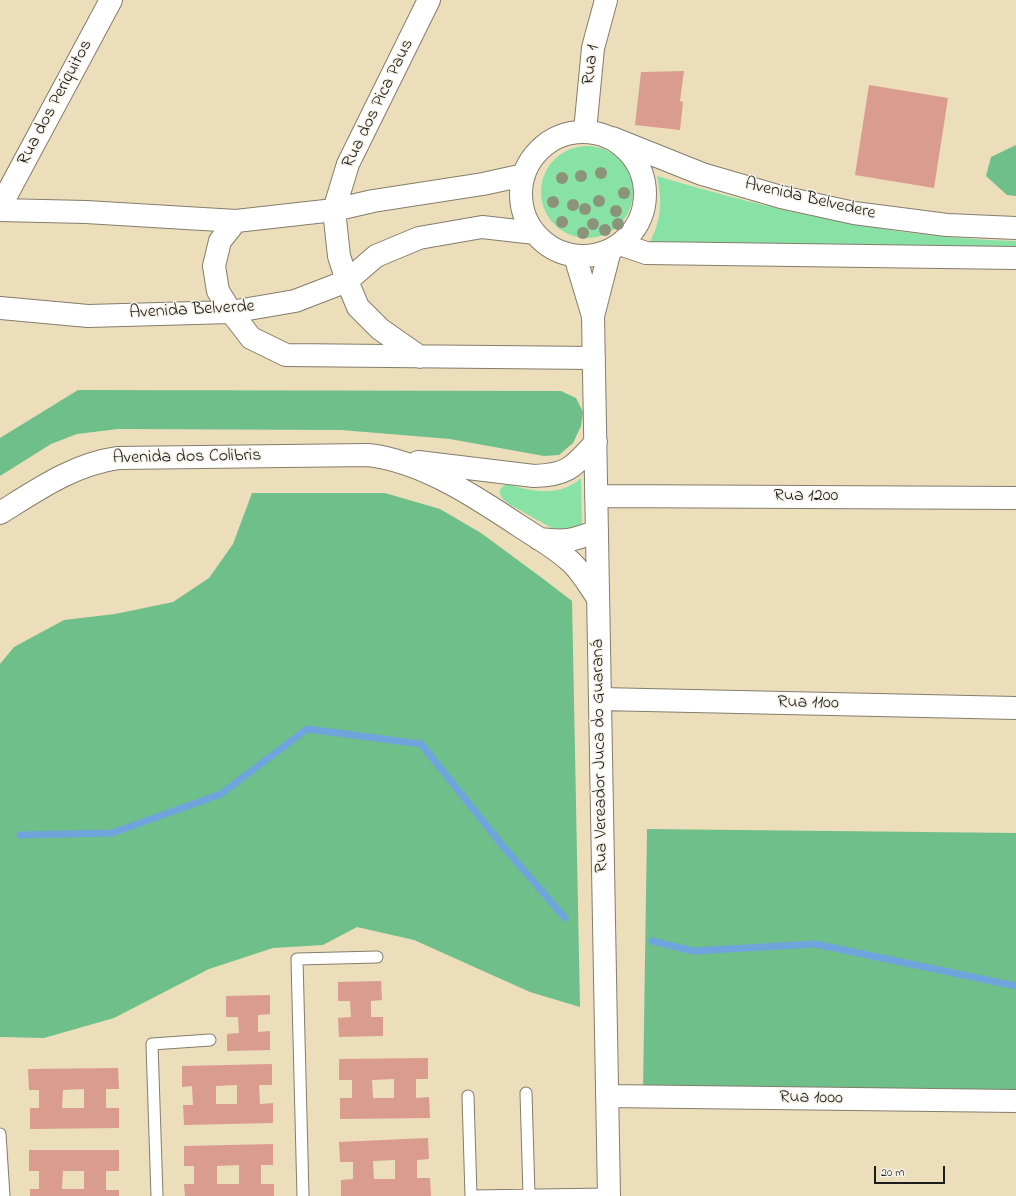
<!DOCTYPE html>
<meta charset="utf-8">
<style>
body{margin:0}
#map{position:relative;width:1016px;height:1196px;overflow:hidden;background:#ecdebb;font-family:"Indie Flower",sans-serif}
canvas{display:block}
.scale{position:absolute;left:874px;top:1166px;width:71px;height:18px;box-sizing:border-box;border:2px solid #1c1c1c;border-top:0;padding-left:5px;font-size:12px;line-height:14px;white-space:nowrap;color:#1c1c1c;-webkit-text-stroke:3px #f7f3e8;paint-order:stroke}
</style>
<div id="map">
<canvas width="1016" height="1196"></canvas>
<div class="scale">20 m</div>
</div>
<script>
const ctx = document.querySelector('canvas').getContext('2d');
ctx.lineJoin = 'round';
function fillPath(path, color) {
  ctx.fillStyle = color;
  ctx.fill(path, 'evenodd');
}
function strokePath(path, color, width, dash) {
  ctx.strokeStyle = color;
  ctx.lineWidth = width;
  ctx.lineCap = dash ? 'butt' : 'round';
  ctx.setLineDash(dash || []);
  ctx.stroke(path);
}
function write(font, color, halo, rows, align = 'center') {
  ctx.font = font + ' "Indie Flower",sans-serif';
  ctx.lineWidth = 3;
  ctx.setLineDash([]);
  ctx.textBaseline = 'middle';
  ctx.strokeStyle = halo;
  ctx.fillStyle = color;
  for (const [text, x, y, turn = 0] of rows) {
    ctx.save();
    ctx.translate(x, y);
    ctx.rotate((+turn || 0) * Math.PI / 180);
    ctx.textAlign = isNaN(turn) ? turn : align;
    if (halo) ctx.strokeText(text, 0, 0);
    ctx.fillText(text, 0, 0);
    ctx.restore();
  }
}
const green = new Path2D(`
 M541 192a46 46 0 1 1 92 0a46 46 0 1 1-92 0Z
 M657,176C774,211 894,238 1016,241V250L648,246C661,221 663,204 657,176Z
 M581,478L582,526L578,530L557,531L509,504C504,500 499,497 500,489L506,484C531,491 559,498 581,478Z`);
const forest = new Path2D(`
 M1016,145V196L1007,195L986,176L991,157Z
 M78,390L561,391L576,398L583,412L581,426L573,443L559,455L544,456L450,439L341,430L118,429L77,434L51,444L0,476V438Z
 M252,493H385L440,509L481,533L542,578L572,601L580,1007L530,992L414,940L357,927L323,945L273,948L209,969L114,1018L44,1038L0,1037V664L14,647L64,620L115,614L173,602L209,578L233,544Z
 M647,829L1016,833V1094L643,1090Z`);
const stream = new Path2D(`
 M20,835L112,833L221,794L307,729L421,744L502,845L565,918
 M652,941L693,951L815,944L1016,986`);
const building = new Path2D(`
 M684,71L680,101L683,102L680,130L635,125L641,72Z
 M869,85L948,98L934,188L855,175Z
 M381,981L382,1000L371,1001V1017H383V1036L339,1037L338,1018L351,1017L350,1001H338V982Z
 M270,995V1014L258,1015V1032L270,1031V1050L227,1051V1034L239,1033L238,1017H226V996Z
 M428,1058V1079H416V1098L429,1097L430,1118L340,1119V1098H352V1080H339V1059ZM394,1079V1098H373L372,1080Z
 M272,1064V1085H259L260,1104L273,1103V1123L184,1125L183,1105H193L192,1086L182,1087V1066ZM237,1085V1104H216V1086Z
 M118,1068L119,1089H106V1108H119V1128L30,1129V1108H39V1090H29L28,1069ZM84,1089V1108H62L63,1090Z
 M428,1138L429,1159L417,1160V1178H430L431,1196H341V1180L353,1179V1162H340L339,1142ZM395,1160V1179H374L373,1161Z
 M273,1144V1165H261V1184H274V1196H185L184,1184H194V1166H184V1146ZM239,1165V1184H217V1166Z
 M29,1150H119V1171H106V1190H119V1196H30V1189H39V1171H29ZM63,1171H84V1189H62Z`);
const service = new Path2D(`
 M526,1093L529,1195
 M468,1096L471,1196
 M0,1134L4,1196
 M157,1196L152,1044L210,1040
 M303,1196L297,959L377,957
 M471,1196L609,1194`);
const minor = new Path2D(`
 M585,131L593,48L606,0
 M521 194a62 62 0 1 1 124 0a62 62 0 1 1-124 0Z
 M612,138L702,174L781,197L854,213L947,225L1016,228
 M0,207L111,0
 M0,210L86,212L236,221L334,210L373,201L483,184L524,175
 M236,221L220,241L214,266L218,291L231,312L251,338L286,355L594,358
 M620,244L646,253L1016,258
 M575,256L593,316L609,1196
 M0,308L88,316L231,312L295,301L347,281L376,256L419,238L482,227L535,233
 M593,316L610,250
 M420,357L380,329L358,307L347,281L339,256L334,210L348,164L429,0
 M418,462L534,476C569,475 574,466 596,442
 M596,496L1016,498
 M0,513C37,490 74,464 118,458L368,455C422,461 476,497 521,527C538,538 556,548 571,562C582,572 589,586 598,598
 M539,539C566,542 572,541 597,531
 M600,699L1016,708
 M607,1096L1016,1101`);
const trees = [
 [601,173],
 [581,176],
 [562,178],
 [624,193],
 [599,201],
 [553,202],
 [573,205],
 [585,209],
 [616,211],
 [562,222],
 [593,224],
 [618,224],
 [605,230],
 [583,233]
];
const streetNames = [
 ["Rua 1",592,65,-83],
 ["Rua dos Periquitos",56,103,-62],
 ["Rua dos Pica Paus",379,104,-64],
 ["Avenida Belvedere",810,200,13],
 ["Avenida Belverde",192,311,-3],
 ["Avenida dos Colibris",187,458,-1],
 ["Rua 1200",806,497],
 ["Rua 1100",808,704,1],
 ["Rua Vereador Juca do Guaraná",601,756,-91],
 ["Rua 1000",811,1099,1]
];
fillPath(green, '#88e1a5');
fillPath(forest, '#6ebf8a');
strokePath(stream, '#70a4dc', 7);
fillPath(building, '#da9c8e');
strokePath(service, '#847d6c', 13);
strokePath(minor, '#847d6c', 24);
strokePath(service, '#fff', 11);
strokePath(minor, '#fff', 22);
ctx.fillStyle = '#8b947a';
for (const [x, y] of trees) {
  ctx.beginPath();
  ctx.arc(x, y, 6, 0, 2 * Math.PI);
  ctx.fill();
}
write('18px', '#1c1c1c', '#f7f3e8', streetNames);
</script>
